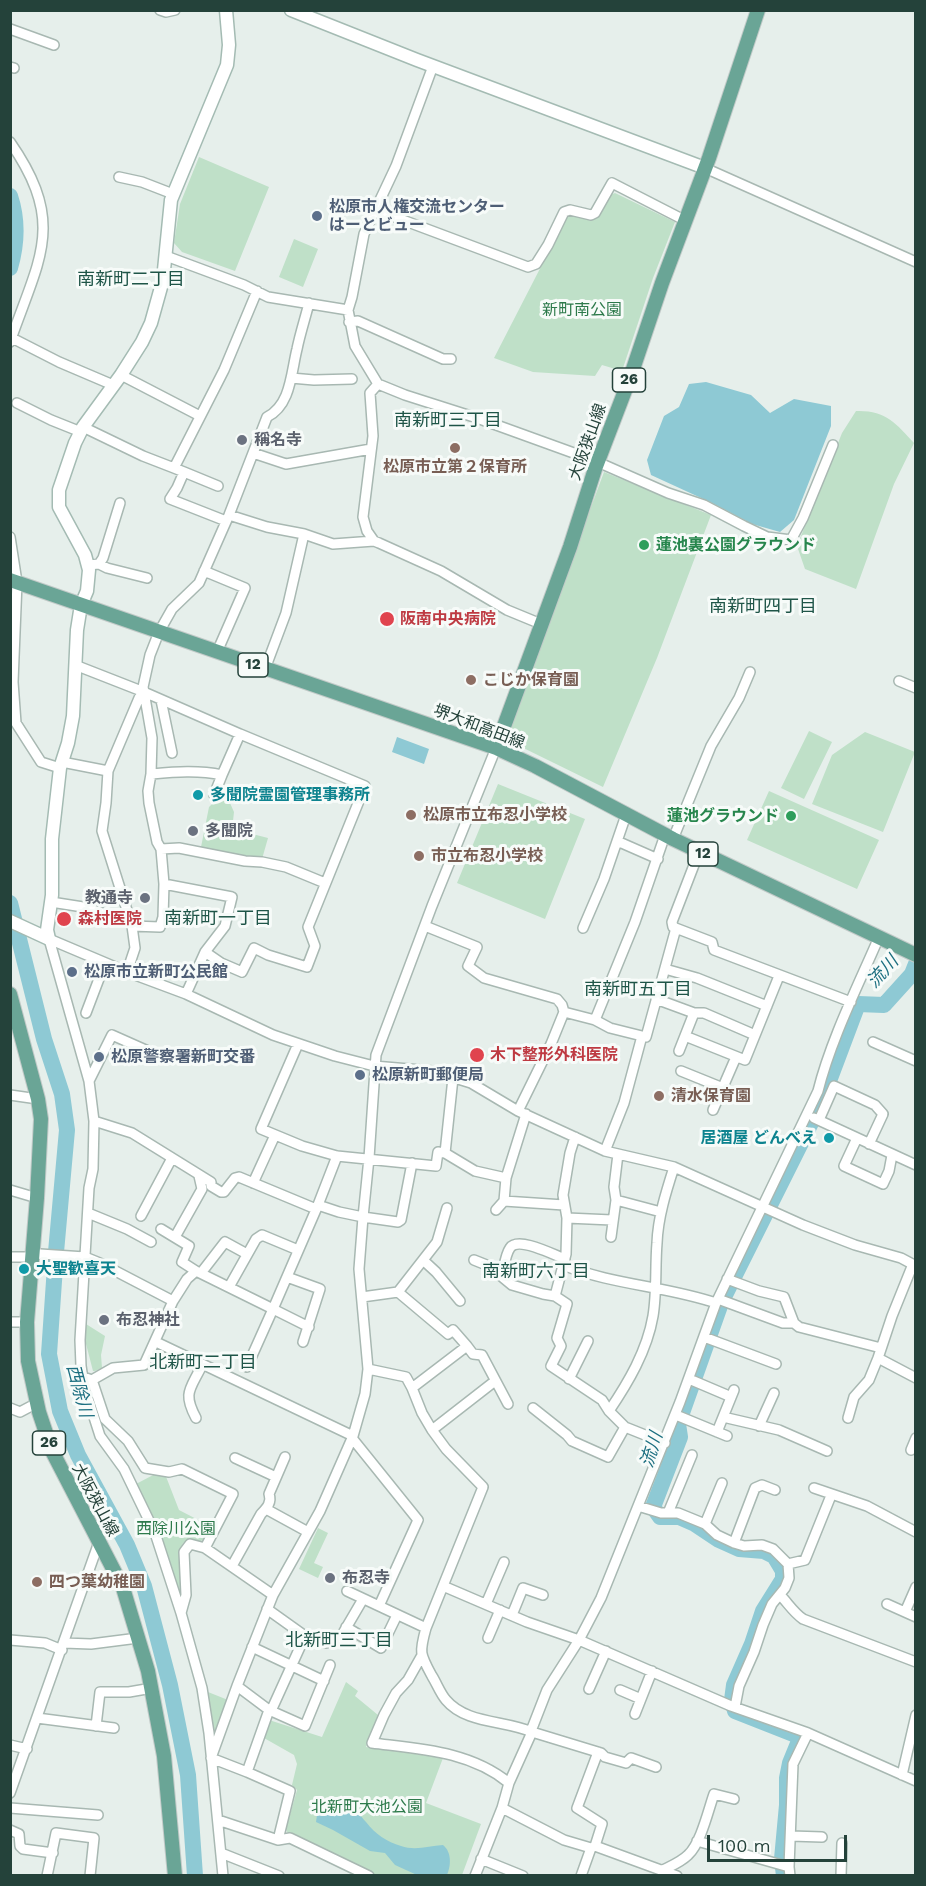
<!DOCTYPE html>
<meta charset="utf-8">
<style>
body{margin:0}
#map{position:relative;width:926px;height:1886px;overflow:hidden;background:#e6efeb;font-family:"Work Sans",sans-serif}
canvas{display:block}
.frame{position:absolute;inset:0;border:12px solid #24423a;pointer-events:none}
.scale{position:absolute;left:707px;top:1835px;width:140px;height:27px;box-sizing:border-box;border:3px solid #24423a;border-top:0;padding-left:8px;font-size:18px;line-height:21px;white-space:nowrap;color:#24423a;-webkit-text-stroke:4px #f7fbf9;paint-order:stroke}
</style>
<div id="map">
<canvas width="926" height="1886"></canvas>
<div class="frame"></div>
<div class="scale">100 m</div>
</div>
<script>
const ctx = document.querySelector('canvas').getContext('2d');
ctx.lineJoin = 'round';
function fillPath(path, color) {
  ctx.fillStyle = color;
  ctx.fill(path, 'evenodd');
}
function strokePath(path, color, width, dash) {
  ctx.strokeStyle = color;
  ctx.lineWidth = width;
  ctx.lineCap = dash ? 'butt' : 'round';
  ctx.setLineDash(dash || []);
  ctx.stroke(path);
}
function write(font, color, halo, rows, align = 'center') {
  ctx.font = font + ' "Work Sans","Noto Sans JP",sans-serif';
  ctx.lineWidth = 6;
  ctx.setLineDash([]);
  ctx.textBaseline = 'middle';
  ctx.strokeStyle = halo;
  ctx.fillStyle = color;
  for (const [text, x, y, turn = 0] of rows) {
    ctx.save();
    ctx.translate(x, y);
    ctx.rotate((+turn || 0) * Math.PI / 180);
    ctx.textAlign = isNaN(turn) ? turn : align;
    if (halo) ctx.strokeText(text, 0, 0);
    ctx.fillText(text, 0, 0);
    ctx.restore();
  }
}
const green = new Path2D(`
 M199,157L269,187L235,271L182,252L174,243L180,204Z
 M615,193L675,222L653,278L622,371L602,365L595,376L533,372L494,358L567,216L574,213C599,224 600,217 610,195Z
 M294,239L318,249L303,287L279,277Z
 M856,411C885,410 896,423 914,443L894,484L856,589L805,569L797,546L842,433Z
 M604,472L711,515L657,658L603,787L505,739Z
 M809,731L832,742L804,799L781,788Z
 M865,732L915,752L883,832L812,804L832,755Z
 M498,784L585,819L545,919L457,883Z
 M769,791L879,840L857,889L747,840Z
 M218,798L230,803L234,812L233,821L235,822L233,829L268,838L262,859L201,847L209,807Z
 M86,1324L105,1336L101,1355L102,1368L95,1371H93L85,1340Z
 M157,1473L165,1474L179,1510L208,1525L210,1529L206,1539C199,1543 191,1540 183,1543L181,1551L184,1594L179,1593L159,1530L136,1484Z
 M318,1528L328,1533L314,1563L323,1567L318,1578L299,1569Z
 M346,1682L358,1691L355,1696L378,1715L366,1747L443,1758L426,1803L481,1824L462,1875H375L288,1834L286,1829L297,1790L292,1785L297,1764L294,1755L264,1738L269,1720L322,1737Z
 M208,1692L228,1700L214,1736Z`);
const water = new Path2D(`
 M706,382L751,395L770,413L794,399L831,406V426L794,520L780,532L752,524L712,503L651,475L647,460L664,416L679,407L689,384Z
 M397,737L429,749L424,764L392,752Z
 M338,1798C354,1801 356,1811 366,1822C375,1834 387,1842 401,1846C415,1851 429,1846 443,1845C452,1852 451,1866 447,1875H417L395,1865L385,1853L370,1851L333,1830L316,1822L317,1815L321,1813L327,1815L331,1808V1805Z`);
const river = new Path2D(`
 M10,196C18,220 17,244 10,268
 M10,903L44,1039L62,1094L67,1130L56,1252L49,1354L60,1411L78,1455L127,1545L144,1586L170,1685L188,1775L195,1876
 M784,1876L782,1859L787,1805V1778L790,1763L799,1741L796,1735L735,1711L732,1700L734,1685L752,1644L763,1611L783,1579V1571L774,1556L764,1551L739,1549L719,1540L695,1524L679,1517H660L653,1507L680,1437L678,1424L721,1303L820,1105L858,1004L884,1005L912,974L916,964`);
const street = new Path2D(`
 M160,10L166,12L175,10
 M10,29L54,45
 M433,66L396,166L364,234L352,297L348,310L355,346L378,384L405,395L477,418L593,460L668,493L704,505L744,526L767,537L791,540L803,518L833,445
 M10,67L14,68
 M10,142C67,224 39,258 10,342
 M705,168L916,262
 M119,177L142,182L173,194
 M376,210L528,267L536,264L548,245L564,212L570,210L591,215L595,213L612,183L686,221
 M166,256L244,285L268,297L348,310
 M349,322L358,321L443,359H451
 M12,338L59,362L113,385
 M121,375L200,416
 M291,378L314,380L352,379
 M17,403L51,420L81,432
 M83,427L143,456L174,468
 M253,453L286,464L371,449
 M184,472L218,486
 M229,515L267,527L304,534L333,544L374,541L379,543L441,571L507,610L541,624
 M226,521L170,499L177,488L184,472L174,468L224,370L257,291
 M10,537L17,582L13,682L16,723L41,762L60,768
 M374,541L367,531L363,517L373,436L370,393L378,384
 M99,564L107,568L147,578
 M88,565L99,564L103,558L120,503
 M204,571L245,588L217,652
 M75,665L144,692
 M265,669L286,613L304,534
 M899,681L916,688
 M144,692L152,738L151,774
 M161,700L172,753
 M62,762L108,771
 M214,795L222,775
 M673,839L711,746L739,698L750,672
 M617,841L658,859
 M161,849L179,848L245,861L262,862L286,867L325,883
 M699,852L672,922L673,927L712,942L714,950L851,1002
 M51,902L83,907L129,921
 M132,926L160,927L163,917L164,884
 M425,926L477,947L468,966L484,978L557,999L562,1005L564,1012L551,1044L518,1111
 M583,928L604,879L626,815
 M49,939L89,1081L94,1121L93,1169L89,1188L80,1340L81,1366L84,1386L100,1436L124,1469L155,1533L181,1613L202,1688L209,1733L223,1876
 M49,939L127,972L186,994L273,1035L335,1056L374,1066L432,1071L471,1083L518,1111L605,1151L674,1167L803,1225L855,1245L901,1258L916,1266
 M205,952L221,963L242,972L254,948L268,955L307,967L315,946L308,927L365,786L240,734
 M665,969L697,978L767,1006
 M127,972L135,948L132,926L102,831L106,803L108,771L139,698L144,692
 M186,994L205,952L225,926L232,897L164,884L161,849L157,842L149,803L148,791L151,774C175,772 198,770 222,775L240,734L144,692L143,687L150,655L159,632L172,609L199,583L229,515L267,417C291,405 291,373 297,349C300,334 305,319 309,303
 M656,999L694,1013H704L755,1035
 M564,1012L595,1020L635,922L665,835
 M86,1013L105,963
 M595,1020L610,1028L646,1037L676,928
 M685,1036L745,1060L779,976
 M873,1042L916,1061
 M298,1044L261,1129L302,1146L337,1156L436,1166L438,1152L445,1153
 M679,1051L694,1013
 M681,1071L723,1088
 M453,1078L445,1153L475,1171L506,1178
 M89,1081L112,1035L157,1055
 M10,1095L38,1099
 M713,1110L736,1057
 M814,1118L916,1165
 M819,1120L834,1086L875,1105L883,1114L869,1144
 M94,1121L132,1133L211,1182V1186L221,1192H224L235,1178L239,1177L316,1209
 M575,1137L570,1153L563,1195L567,1218L566,1254L555,1296L567,1304L557,1338L561,1346L551,1366L602,1400L609,1411L625,1427L665,1443
 M857,1138L844,1166L883,1184L889,1171L892,1155
 M605,1151L624,1103L642,1036
 M412,1163L401,1220L398,1222L363,1217L369,1158L376,1055L432,906L496,748
 M253,1183L275,1135
 M10,1190L37,1198
 M616,1200L661,1212
 M504,1201L564,1205
 M318,1205L337,1156
 M496,1210L504,1201L506,1178L526,1114
 M88,1213L127,1229L151,1242
 M141,1216L172,1158
 M567,1218L612,1220
 M161,1229L189,1246L182,1262L196,1271
 M175,1237L202,1189L199,1176
 M611,1237L616,1200L614,1187L618,1154
 M10,1257H27L40,1254L85,1257L102,1264L173,1301L187,1279L196,1271L273,1309L318,1205L339,1212L363,1217L359,1269L368,1369L406,1377L412,1388L467,1346L473,1354L482,1355L508,1404
 M423,1260L436,1272L460,1301
 M474,1260L489,1266L512,1285L543,1294L555,1296
 M563,1265C613,1285 666,1286 716,1303
 M201,1273L225,1242L247,1254
 M502,1276C504,1268 505,1255 510,1248C518,1236 554,1255 565,1259
 M287,1277L320,1289L303,1342
 M727,1279L759,1291L784,1297L794,1323L799,1327L881,1348
 M229,1287L256,1239L262,1235L298,1250
 M398,1292L437,1242L447,1208
 M362,1297L398,1292L448,1334L453,1330L467,1346
 M718,1299L783,1323H794
 M10,1322H27
 M704,1337L776,1364
 M156,1342L353,1436L320,1511L273,1595L237,1686L269,1710L305,1726L330,1665
 M878,1358L916,1378
 M247,1367L273,1309L309,1327
 M83,1377L92,1380L105,1419L128,1441L145,1468L169,1472L182,1469L233,1494L205,1548
 M569,1379L588,1341
 M689,1379L729,1396
 M92,1380L113,1368L144,1365L173,1301
 M495,1381L432,1430L446,1449L483,1487L426,1628C419,1653 420,1654 432,1676C437,1684 440,1693 446,1700C466,1724 505,1720 532,1732L509,1783L502,1808L564,1840L591,1848L595,1846L677,1876
 M412,1388L422,1413L432,1430
 M10,1408L20,1412L37,1403
 M533,1408L567,1435L572,1441L608,1457L625,1427
 M609,1411C628,1383 647,1351 653,1316C657,1292 655,1267 657,1243C658,1217 666,1192 674,1167
 M676,1415L727,1436
 M723,1417L779,1430L827,1451
 M196,1418C182,1392 191,1389 202,1365
 M848,1418L854,1397L869,1380L878,1358L892,1316L913,1264
 M759,1426L774,1393
 M717,1432L734,1390
 M353,1436L365,1394L368,1369
 M352,1438L418,1520L379,1606
 M911,1450L916,1438
 M235,1458L276,1477
 M814,1488L867,1506L916,1532
 M266,1509L308,1532
 M668,1513L692,1455
 M705,1524L722,1483
 M734,1543L755,1488L762,1485L775,1490
 M788,1564L805,1560L830,1498
 M232,1566L261,1514C267,1508 272,1502 269,1494L285,1457
 M443,1586L527,1622L579,1640L601,1598L638,1506
 M347,1591L426,1628
 M780,1595C788,1603 793,1612 803,1619L916,1662
 M486,1604L504,1562
 M887,1604L916,1617
 M267,1609L309,1639
 M905,1612L916,1587
 M181,1613L186,1595L184,1552L190,1544L205,1548L273,1595
 M512,1615L523,1588L543,1595
 M346,1627L381,1648L397,1615
 M488,1638L500,1610
 M308,1639L326,1643L339,1640L363,1599
 M10,1640L45,1643L62,1650
 M64,1643L91,1644L138,1638
 M252,1647L324,1681
 M421,1657L408,1680L396,1693L384,1715L372,1743C420,1749 470,1751 509,1783
 M237,1686L211,1758L247,1772
 M589,1689L606,1651
 M620,1690L641,1699
 M735,1707L739,1686L754,1652L763,1625L772,1604L785,1588L789,1578L788,1564L773,1549L762,1545L744,1546L734,1543L717,1535L705,1524L678,1513H661L638,1506L680,1402L716,1303L818,1091C831,1039 858,986 879,937
 M269,1710L247,1772L290,1791L278,1840
 M271,1711L305,1636
 M635,1714L652,1671
 M37,1718L114,1728
 M96,1726L100,1692H129L152,1688
 M531,1731L547,1690L579,1640L731,1706L808,1733
 M532,1732L601,1753L605,1757L626,1763L631,1758L656,1767
 M10,1745L27,1749
 M902,1775L916,1715
 M10,1793L99,1542
 M10,1808L98,1815
 M218,1820L278,1840L290,1838L369,1876
 M10,1830L19,1834L20,1846L23,1849L53,1853
 M791,1836L822,1837
 M697,1841L789,1867
 M595,1846L602,1824L577,1808L598,1752
 M221,1853L279,1876
 M481,1859L523,1876
 M663,1870C671,1866 681,1862 688,1855C701,1843 708,1811 714,1794L734,1799
 M47,1876L56,1833L94,1838L90,1876
 M475,1876L502,1808
 M581,1876L591,1848
 M790,1876L789,1867L793,1764L808,1733L916,1781
 M841,1876L842,1843`);
const secondary = new Path2D(`
 M291,10L417,60L705,168
 M10,921L49,939
 M49,939L47,930L52,895V839L60,768L68,743L73,716L77,630L81,605L87,591L89,570L85,555L59,507V490L75,443L83,427L121,375L142,342L151,323L163,280L171,200L227,65L229,45L226,10`);
const primary = new Path2D(`
 M10,580L496,748L535,766L673,839L916,955
 M496,748L570,547L595,469L631,375L662,283L709,158L758,10
 M10,994L38,1099L41,1119L37,1198L27,1322L28,1361L39,1412L52,1451L123,1588L148,1671L164,1756L175,1876`);
const markers = [
 [317,216,6,"#5c6f8a"],
 [242,440,6,"#6b7280"],
 [455,448,6,"#8d6e63"],
 [644,545,6,"#2e9e5b"],
 [387,619,8,"#e0444e"],
 [471,680,6,"#8d6e63"],
 [198,795,6,"#0f9aa8"],
 [411,815,6,"#8d6e63"],
 [791,816,6,"#2e9e5b"],
 [193,831,6,"#6b7280"],
 [419,856,6,"#8d6e63"],
 [145,898,6,"#6b7280"],
 [64,919,8,"#e0444e"],
 [72,972,6,"#5c6f8a"],
 [477,1055,8,"#e0444e"],
 [99,1057,6,"#5c6f8a"],
 [360,1075,6,"#5c6f8a"],
 [659,1096,6,"#8d6e63"],
 [829,1138,6,"#0f9aa8"],
 [24,1269,6,"#0f9aa8"],
 [104,1320,6,"#6b7280"],
 [330,1578,6,"#6b7280"],
 [37,1582,6,"#8d6e63"]
];
const shields = [
 [629,380,33],
 [253,665,30],
 [703,854,30],
 [49,1443,33]
];
const shieldNames = [
 ["26",629,380],
 ["12",253,665],
 ["12",703,854],
 ["26",49,1443]
];
const serviceNames = [
 ["松原市人権交流センター",329,207],
 ["はーとビュー",329,225],
 ["松原市立新町公民館",84,972],
 ["松原警察署新町交番",111,1057],
 ["松原新町郵便局",372,1075]
];
const parkNames = [
 ["新町南公園",582,310],
 ["西除川公園",176,1529],
 ["北新町大池公園",367,1807]
];
const worshipNames = [
 ["稱名寺",254,440],
 ["多聞院",205,831],
 ["教通寺",133,898,"right"],
 ["布忍神社",116,1320],
 ["布忍寺",342,1578]
];
const streetNames = [
 ["大阪狭山線",588,442,-70],
 ["堺大和高田線",479,727,21],
 ["大阪狭山線",95,1500,62]
];
const educationNames = [
 ["松原市立第２保育所",455,467,"center"],
 ["こじか保育園",483,680],
 ["松原市立布忍小学校",423,815],
 ["市立布忍小学校",431,856],
 ["清水保育園",671,1096],
 ["四つ葉幼稚園",49,1582]
];
const leisureNames = [
 ["蓮池裏公園グラウンド",656,545],
 ["蓮池グラウンド",779,816,"right"]
];
const healthNames = [
 ["阪南中央病院",400,619],
 ["森村医院",78,919],
 ["木下整形外科医院",490,1055]
];
const cultureNames = [
 ["多聞院霊園管理事務所",210,795],
 ["居酒屋 どんべえ",817,1138,"right"],
 ["大聖歓喜天",36,1269]
];
const neighbourhoodNames = [
 ["南新町二丁目",131,280],
 ["南新町三丁目",448,421],
 ["南新町四丁目",763,607],
 ["南新町一丁目",218,919],
 ["南新町五丁目",638,990],
 ["南新町六丁目",536,1272],
 ["北新町二丁目",203,1363],
 ["北新町三丁目",339,1641]
];
const waterNames = [
 ["流川",883,972,-48],
 ["西除川",79,1391,75],
 ["流川",652,1450,-73]
];
fillPath(green, '#bfe0c8');
fillPath(water, '#8ec9d4');
strokePath(river, '#8ec9d4', 16);
strokePath(street, '#a8b8b2', 12);
strokePath(secondary, '#a4bbb3', 15);
strokePath(primary, '#c2cac8', 16);
strokePath(street, '#fff', 9);
strokePath(secondary, '#fff', 12);
strokePath(primary, '#6aa596', 14);
for (const [x, y, r, color] of markers) {
  const dot = new Path2D();
  dot.arc(x, y, r, 0, 2 * Math.PI);
  ctx.fillStyle = color;
  ctx.fill(dot);
  strokePath(dot, '#f7fbf9', 2);
}
for (const [x, y, w] of shields) {
  const box = new Path2D();
  box.roundRect(x - w / 2, y - 12, w, 24, 4.5);
  ctx.fillStyle = '#f7fbf9';
  ctx.fill(box);
  strokePath(box, '#24423a', 1.5);
}
write('bold 15px', '#24423a', null, shieldNames);
write('bold 16px', '#4e5e75', '#f7fbf9', serviceNames, 'left');
write('16px', '#2d7a4b', '#f7fbf9', parkNames);
write('bold 16px', '#5b616d', '#f7fbf9', worshipNames, 'left');
write('16px', '#24423a', '#f7fbf9', streetNames);
write('bold 16px', '#785e54', '#f7fbf9', educationNames, 'left');
write('bold 16px', '#27864d', '#f7fbf9', leisureNames, 'left');
write('bold 16px', '#be3a42', '#f7fbf9', healthNames, 'left');
write('bold 16px', '#0d838f', '#f7fbf9', cultureNames, 'left');
write('18px', '#1f5548', '#f7fbf9', neighbourhoodNames);
write('italic 18px', '#1c6f80', '#f7fbf9', waterNames);
</script>
